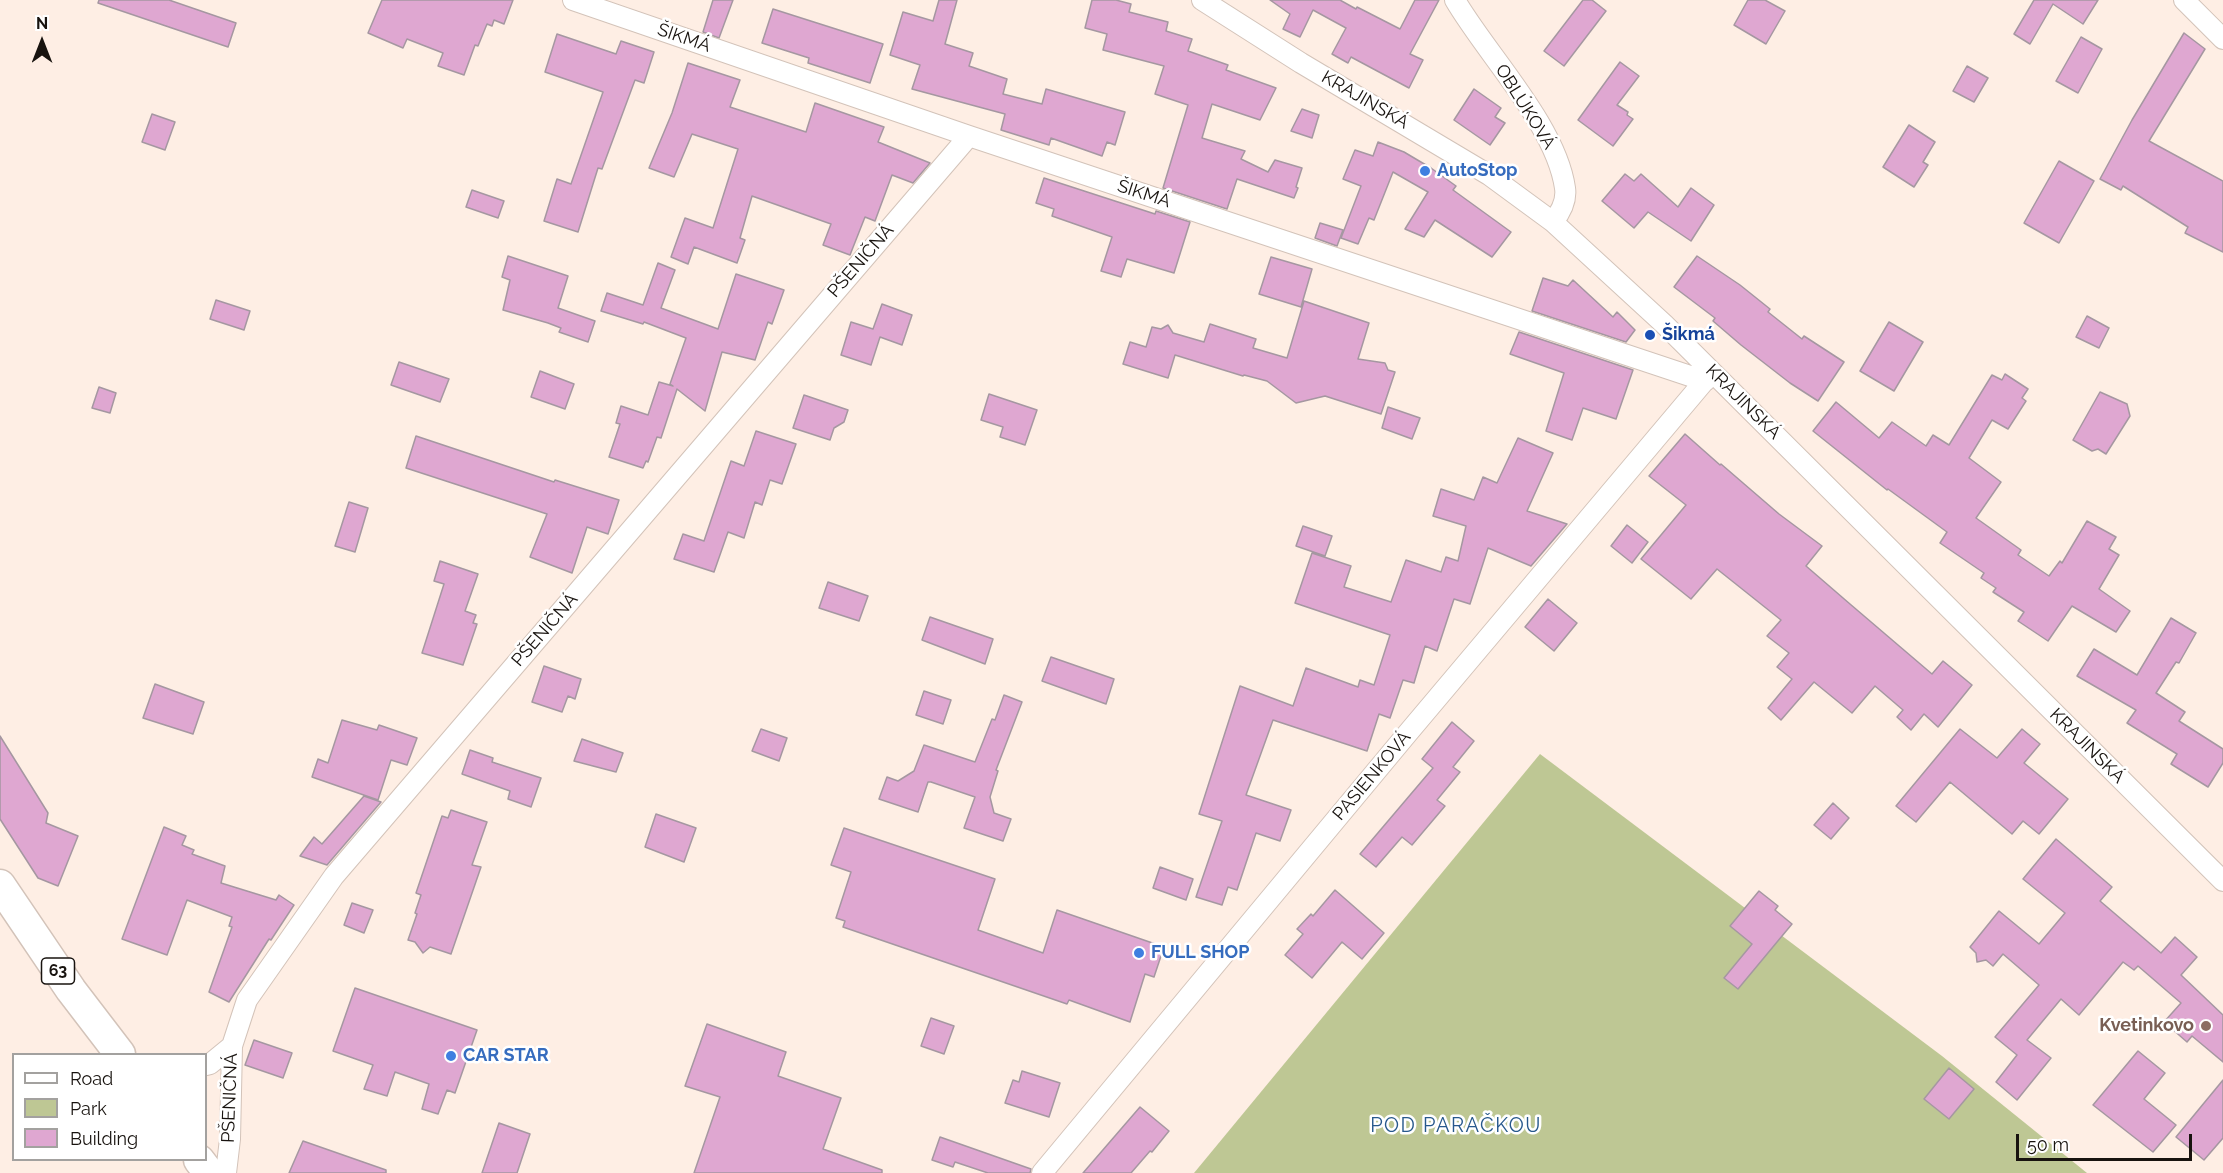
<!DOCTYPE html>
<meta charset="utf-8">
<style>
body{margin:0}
#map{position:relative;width:2223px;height:1173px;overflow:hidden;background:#feeee4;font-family:Raleway,sans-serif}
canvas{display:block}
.legend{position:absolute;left:12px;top:1053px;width:195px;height:108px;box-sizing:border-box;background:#fff;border:2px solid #a3a19f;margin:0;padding:8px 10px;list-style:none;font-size:18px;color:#18130f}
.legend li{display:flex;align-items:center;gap:12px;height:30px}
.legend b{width:30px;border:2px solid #a3a19f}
.north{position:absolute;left:12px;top:12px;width:60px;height:60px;-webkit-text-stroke:4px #fff;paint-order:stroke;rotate:0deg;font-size:16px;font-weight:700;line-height:24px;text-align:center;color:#18130f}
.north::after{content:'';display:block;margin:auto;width:21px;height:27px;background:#18130f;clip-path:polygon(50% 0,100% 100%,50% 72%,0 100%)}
.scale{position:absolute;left:2016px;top:1134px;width:176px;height:27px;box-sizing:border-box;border:3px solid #18130f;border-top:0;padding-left:8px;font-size:18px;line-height:21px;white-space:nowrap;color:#18130f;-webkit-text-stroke:4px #fff;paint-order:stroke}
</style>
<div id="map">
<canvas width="2223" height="1173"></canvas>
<ul class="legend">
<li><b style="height:8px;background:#fff"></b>Road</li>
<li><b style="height:16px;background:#bec794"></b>Park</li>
<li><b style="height:16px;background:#dfa7d1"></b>Building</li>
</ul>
<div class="north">N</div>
<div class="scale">50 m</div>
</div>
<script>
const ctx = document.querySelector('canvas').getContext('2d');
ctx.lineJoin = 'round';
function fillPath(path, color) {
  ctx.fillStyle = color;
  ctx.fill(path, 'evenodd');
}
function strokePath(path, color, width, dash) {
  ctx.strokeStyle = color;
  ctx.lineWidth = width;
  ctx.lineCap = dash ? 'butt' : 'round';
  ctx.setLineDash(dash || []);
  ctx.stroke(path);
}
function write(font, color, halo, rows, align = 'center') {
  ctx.font = font + ' Raleway,sans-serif';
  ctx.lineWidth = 5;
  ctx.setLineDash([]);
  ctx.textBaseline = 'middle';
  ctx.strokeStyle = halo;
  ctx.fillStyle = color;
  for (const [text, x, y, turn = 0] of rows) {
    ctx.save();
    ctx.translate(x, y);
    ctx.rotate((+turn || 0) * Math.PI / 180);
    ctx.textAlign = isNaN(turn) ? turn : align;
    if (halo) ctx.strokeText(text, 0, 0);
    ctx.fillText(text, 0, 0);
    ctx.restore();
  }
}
const green = new Path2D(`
 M1540,754L1942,1056L2087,1173H1194Z`);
const building = new Path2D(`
 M99,0H169L236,23L228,47L98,3Z
 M382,0H513L504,24L494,20L492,26L487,24L478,46L475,45L464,75L438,66L443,53L407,39L403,48L368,33Z
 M713,0H733L719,38L703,32Z
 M939,0H957L945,44L973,53L969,66L1007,79L1003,94L1042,104L1046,89L1125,112L1115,145L1107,142L1102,156L1051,138L1049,145L1001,130L1005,114L912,89L920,65L890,55L903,12L933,21Z
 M1092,0H1116L1131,4L1129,12L1168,22L1166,31L1192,39L1188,51L1228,65L1226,70L1276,88L1260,120L1212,104L1202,138L1245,151L1241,159L1268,172L1275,160L1302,168L1296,187L1298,188L1294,198L1237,179L1227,209L1163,188L1188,105L1155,94L1164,66L1103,50L1107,34L1085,28Z
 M1270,0H1340L1356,9L1357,7L1400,29L1415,0H1439L1410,54L1423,60L1409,88L1351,57L1348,63L1332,54L1346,28L1313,10L1300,37L1283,29L1290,14Z
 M1583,0H1592L1606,11L1564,66L1544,51Z
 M1748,0H1765L1785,11L1766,44L1734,25Z
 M2034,0H2098L2083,24L2053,4L2030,44L2014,34Z
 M773,9L883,44L870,83L808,63L809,58L762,43Z
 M2184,33L2205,49L2149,141L2223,181V252L2185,233L2188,227L2123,186L2121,190L2100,179L2132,120Z
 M557,34L616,54L621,41L654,52L644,83L635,80L602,169L598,168L578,232L544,221L557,179L571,184L603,92L545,72Z
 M2081,37L2102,49L2078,93L2056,81Z
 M1620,62L1639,76L1617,105L1628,112L1627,115L1633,119L1613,146L1578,120Z
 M688,63L740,80L730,107L806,132L815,103L884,127L878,142L930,163L913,183L892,175L875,221L865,217L850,255L823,245L831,224L752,196L740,238L745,240L737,263L694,247L688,264L671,257L685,218L713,228L738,149L692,134L674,177L649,168L672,113Z
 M1967,66L1988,78L1974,102L1953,91Z
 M1474,89L1501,108L1495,117L1505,123L1490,145L1454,120Z
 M1302,109L1319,115L1312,138L1291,131Z
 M152,114L175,122L165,150L142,142Z
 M1909,125L1935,142L1923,162L1928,165L1914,187L1883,167Z
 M1378,142L1404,152L1431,168L1456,186L1453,190L1511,232L1492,257L1435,220L1424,237L1405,229L1428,192L1393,172L1374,220L1369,218L1358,244L1341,238L1361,186L1343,179L1355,150L1373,156Z
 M2059,161L2094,181L2059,243L2024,223Z
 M1625,174L1634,181L1641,174L1678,207L1691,188L1714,205L1691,241L1648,212L1634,228L1602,201Z
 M1044,178L1155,214L1156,211L1190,222L1174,273L1127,259L1121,277L1101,271L1112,237L1052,216L1054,209L1036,203Z
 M472,190L504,201L498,218L466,207Z
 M1320,223L1343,230L1337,246L1315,238Z
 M508,256L568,276L558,308L595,321L588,342L559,332L561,328L548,323L503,310L510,280L502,277Z
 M1697,256L1740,285L1770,309L1768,312L1802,339L1804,336L1844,362L1818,401L1790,383L1741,345L1713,321L1715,318L1674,287Z
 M1271,257L1312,269L1301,307L1259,294Z
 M658,263L675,270L661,308L718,329L736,274L784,290L772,324L768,322L755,360L722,352L705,411L677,389L661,438L657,437L648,462L646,461L643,468L609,457L620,424L616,423L621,406L648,415L659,382L673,386L670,384L686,338L644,322L643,324L601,311L607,293L643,305Z
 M1543,278L1568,286L1573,280L1613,317L1617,312L1635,330L1626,342L1532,311Z
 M216,300L250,311L244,330L210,319Z
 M1304,301L1369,323L1358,359L1385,363L1388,370L1395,372L1381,414L1325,396L1296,403L1267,381L1244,375L1243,376L1175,355L1168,378L1123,364L1130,342L1146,347L1152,327L1161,329L1168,325L1173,333L1204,342L1210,324L1256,339L1253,348L1287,358Z
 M882,304L912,315L902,345L880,337L871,365L841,355L851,322L873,329Z
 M2087,316L2109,328L2099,348L2076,337Z
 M1889,322L1923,342L1894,391L1860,371Z
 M1519,332L1633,370L1616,419L1583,408L1572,440L1546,431L1564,373L1510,354Z
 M399,362L449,379L440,402L391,385Z
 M540,371L574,384L565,409L531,397Z
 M2005,374L2028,389L2022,398L2026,401L2008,429L1992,420L1969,458L2001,482L1976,518L2021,550L2018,555L2049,576L2060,561L2062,563L2087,521L2116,537L2109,549L2119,555L2099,589L2130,611L2116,632L2072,606L2048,641L2018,621L2024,612L1993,592L1996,588L1981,578L1984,573L1940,543L1947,532L1888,489L1887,490L1813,431L1836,402L1879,438L1892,422L1926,446L1933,435L1949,445L1992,375L2002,380Z
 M99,387L116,393L110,413L92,408Z
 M2100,392L2127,404L2130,416L2106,454L2098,449L2092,451L2073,440Z
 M989,394L1037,410L1025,445L1000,437L1003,427L981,420Z
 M804,395L848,410L844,422L834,428L830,440L793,428Z
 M1388,407L1420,418L1412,439L1382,428Z
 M756,431L796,444L782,484L770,480L762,505L755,502L744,538L728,532L714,572L674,559L683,534L704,541L731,461L744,466Z
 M1685,434L1720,465L1721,464L1779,514L1822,546L1806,566L1850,604L1932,674L1943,661L1972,685L1938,727L1924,714L1911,730L1897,717L1903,710L1875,686L1852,713L1814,682L1781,720L1768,708L1792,679L1777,667L1789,653L1767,636L1781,620L1717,569L1691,599L1641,559L1686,505L1649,476Z
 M416,436L554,482L555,480L619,500L608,534L587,527L572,573L530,557L547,514L406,468Z
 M1518,438L1553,453L1527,511L1567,524L1531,566L1488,548L1470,604L1454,599L1437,651L1425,646L1414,683L1403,680L1390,718L1379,714L1367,751L1273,720L1246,795L1291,810L1280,841L1256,833L1237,890L1228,887L1222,905L1196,897L1222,821L1199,814L1240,686L1293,706L1306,668L1358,687L1360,680L1374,685L1390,635L1295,603L1312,553L1351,566L1344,587L1391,602L1406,560L1441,572L1446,557L1458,561L1466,526L1433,516L1441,489L1474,500L1483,477L1497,483Z
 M349,502L368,508L355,552L335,546Z
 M1627,525L1648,542L1632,563L1611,546Z
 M1303,526L1332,536L1325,556L1296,546Z
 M440,561L478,574L465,611L476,615L473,623L477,624L463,665L422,653L444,584L434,581Z
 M828,582L868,596L859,621L819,608Z
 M1548,599L1577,623L1554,651L1525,627Z
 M930,617L993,639L985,664L922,640Z
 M2171,618L2196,633L2179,663L2176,662L2156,693L2185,712L2179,721L2223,749V763L2208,787L2171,764L2177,754L2127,723L2136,710L2077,676L2094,649L2137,675Z
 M1051,657L1114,679L1106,704L1042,681Z
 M544,666L581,679L575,699L568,696L562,712L532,702Z
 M155,684L204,702L193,734L143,718Z
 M924,691L951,700L943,724L916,715Z
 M1004,695L1022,702L996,770L998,771L990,797L994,813L1011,819L1003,841L964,828L975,797L931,782H928L918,812L879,799L887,777L898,781L914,771L924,745L975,762L992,719L995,720Z
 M342,720L377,730L379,725L417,738L407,765L391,760L378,800L312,777L318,759L328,763Z
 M1452,722L1474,741L1453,767L1460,772L1437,800L1445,806L1412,845L1402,837L1376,867L1360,854L1433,768L1422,759Z
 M761,729L787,738L779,761L752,751Z
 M1960,729L1997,758L2022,729L2040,744L2024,763L2068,799L2039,834L2023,821L2012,834L1950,782L1916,822L1896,806Z
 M0,736L48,813L46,823L78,836L58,886L38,878L0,819Z
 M582,739L623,753L616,772L574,761Z
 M470,750L493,758L492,762L541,778L531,807L508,799L510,791L462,774Z
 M364,796L381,802L327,865L300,856L314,837L322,844Z
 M1833,803L1849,818L1831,839L1814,825Z
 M451,810L487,822L472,865L481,867L451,954L430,947L423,953L415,942L408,940L417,914L415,913L421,895L416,893L442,816L448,818Z
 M656,814L696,828L684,862L645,847Z
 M164,827L186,836L182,845L194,850L192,854L225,866L221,883L276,900L279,895L294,905L271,940L269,939L229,1002L209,992L232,927L229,926L232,917L187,900L167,955L122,939Z
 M844,828L995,879L978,930L1043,953L1057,910L1164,947L1154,977L1145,974L1130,1022L1069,1000L1067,1004L843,927L845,921L836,918L851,872L831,865Z
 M2056,839L2112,887L2100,901L2161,953L2175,937L2197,957L2181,975L2223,1015V1062L2192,1036L2187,1042L2164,1022L2181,1003L2138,966L2134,970L2123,962L2079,1015L2061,999L2027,1040L2051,1058L2017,1100L1996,1082L2017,1055L1995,1037L2039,985L2003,954L1993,966L1986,960L1977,962L1976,953L1970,947L1999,911L2039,944L2065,913L2023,879Z
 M1160,867L1193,879L1186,900L1153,888Z
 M1335,890L1384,933L1362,959L1342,942L1312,978L1285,955L1303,934L1297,929L1311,914L1313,916Z
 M1759,891L1778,906L1775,910L1792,924L1738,989L1724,978L1752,944L1730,926Z
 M352,903L373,910L364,933L344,925Z
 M355,988L477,1030L455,1093L447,1090L438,1114L422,1109L429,1084L395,1072L387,1096L364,1089L373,1065L333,1051Z
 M931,1018L954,1026L944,1054L921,1046Z
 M707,1024L786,1052L778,1076L841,1098L823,1149L882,1170V1173H694L720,1097L685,1086Z
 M254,1040L292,1053L283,1078L245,1065Z
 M2138,1051L2165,1073L2144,1099L2176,1125L2153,1152L2093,1105Z
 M1949,1068L1974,1089L1949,1119L1924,1099Z
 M1022,1071L1060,1083L1049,1117L1005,1103L1013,1080L1019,1082Z
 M2223,1080V1138L2204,1160L2176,1137Z
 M1140,1107L1169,1131L1152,1152L1150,1151L1131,1173H1083Z
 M499,1123L530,1134L517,1173H482Z
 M940,1137L1031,1169L1030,1173H988L955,1162L953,1167L932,1160Z
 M303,1141L386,1170V1173H289Z`);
const minor = new Path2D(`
 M573,0L969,136L1705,381
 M1202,0L1301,63L1489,175L1553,222L1664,324L2223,881
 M1455,0C1487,55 1556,125 1565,188C1567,201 1561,212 1553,222
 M2184,0L2223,39
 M206,1065L210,1064L232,1046
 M226,1173L230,1139L232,1046L247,1000L334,876L969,136
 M1042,1173L1407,734L1712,372`);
const primary = new Path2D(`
 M0,885L71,990L120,1054
 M199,1160L209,1173`);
const markers = [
 [1425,171,6,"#3f7fe0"],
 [1650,335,6,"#1a4fb4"],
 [1139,953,6,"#3f7fe0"],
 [2206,1026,6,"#8d6e63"],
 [451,1056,6,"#3f7fe0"]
];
const shields = [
 [58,971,33]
];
const shieldNames = [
 ["63",58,971]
];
const streetNames = [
 ["ŠIKMÁ",684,38,19],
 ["KRAJINSKÁ",1365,100,30],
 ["OBLÚKOVÁ",1525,107,58],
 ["ŠIKMÁ",1144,194,18],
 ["PŠENIČNÁ",861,261,-49],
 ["KRAJINSKÁ",1743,402,45],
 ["PŠENIČNÁ",545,630,-49],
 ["KRAJINSKÁ",2087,746,45],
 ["PASIENKOVÁ",1372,776,-50],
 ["PŠENIČNÁ",230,1098,-88]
];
const shopNames = [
 ["AutoStop",1437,171],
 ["FULL SHOP",1151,953],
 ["CAR STAR",463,1056]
];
const transitNames = [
 ["Šikmá",1662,335]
];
const educationNames = [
 ["Kvetinkovo",2194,1026]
];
const neighbourhoodNames = [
 ["POD PARAČKOU",1456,1126]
];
fillPath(green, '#bec794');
fillPath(building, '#dfa7d1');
strokePath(building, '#a597a1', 1.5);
strokePath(minor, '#d3c3b9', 22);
strokePath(primary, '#d3c3b9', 33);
strokePath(minor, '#fff', 20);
strokePath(primary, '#fff', 30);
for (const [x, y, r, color] of markers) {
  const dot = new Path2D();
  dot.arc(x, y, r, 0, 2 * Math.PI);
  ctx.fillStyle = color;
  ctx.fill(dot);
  strokePath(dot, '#fff', 2);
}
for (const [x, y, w] of shields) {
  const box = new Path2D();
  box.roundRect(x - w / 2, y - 13, w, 26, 4.5);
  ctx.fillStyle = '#fff';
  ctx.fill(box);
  strokePath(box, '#18130f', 1.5);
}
write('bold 16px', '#18130f', null, shieldNames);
write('18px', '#18130f', '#fff', streetNames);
write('bold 18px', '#366cbe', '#fff', shopNames, 'left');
write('bold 18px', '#164399', '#fff', transitNames, 'left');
write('bold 18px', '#785e54', '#fff', educationNames, 'right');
ctx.letterSpacing = '1.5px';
write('20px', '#27588c', '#fff', neighbourhoodNames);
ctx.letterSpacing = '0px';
</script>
